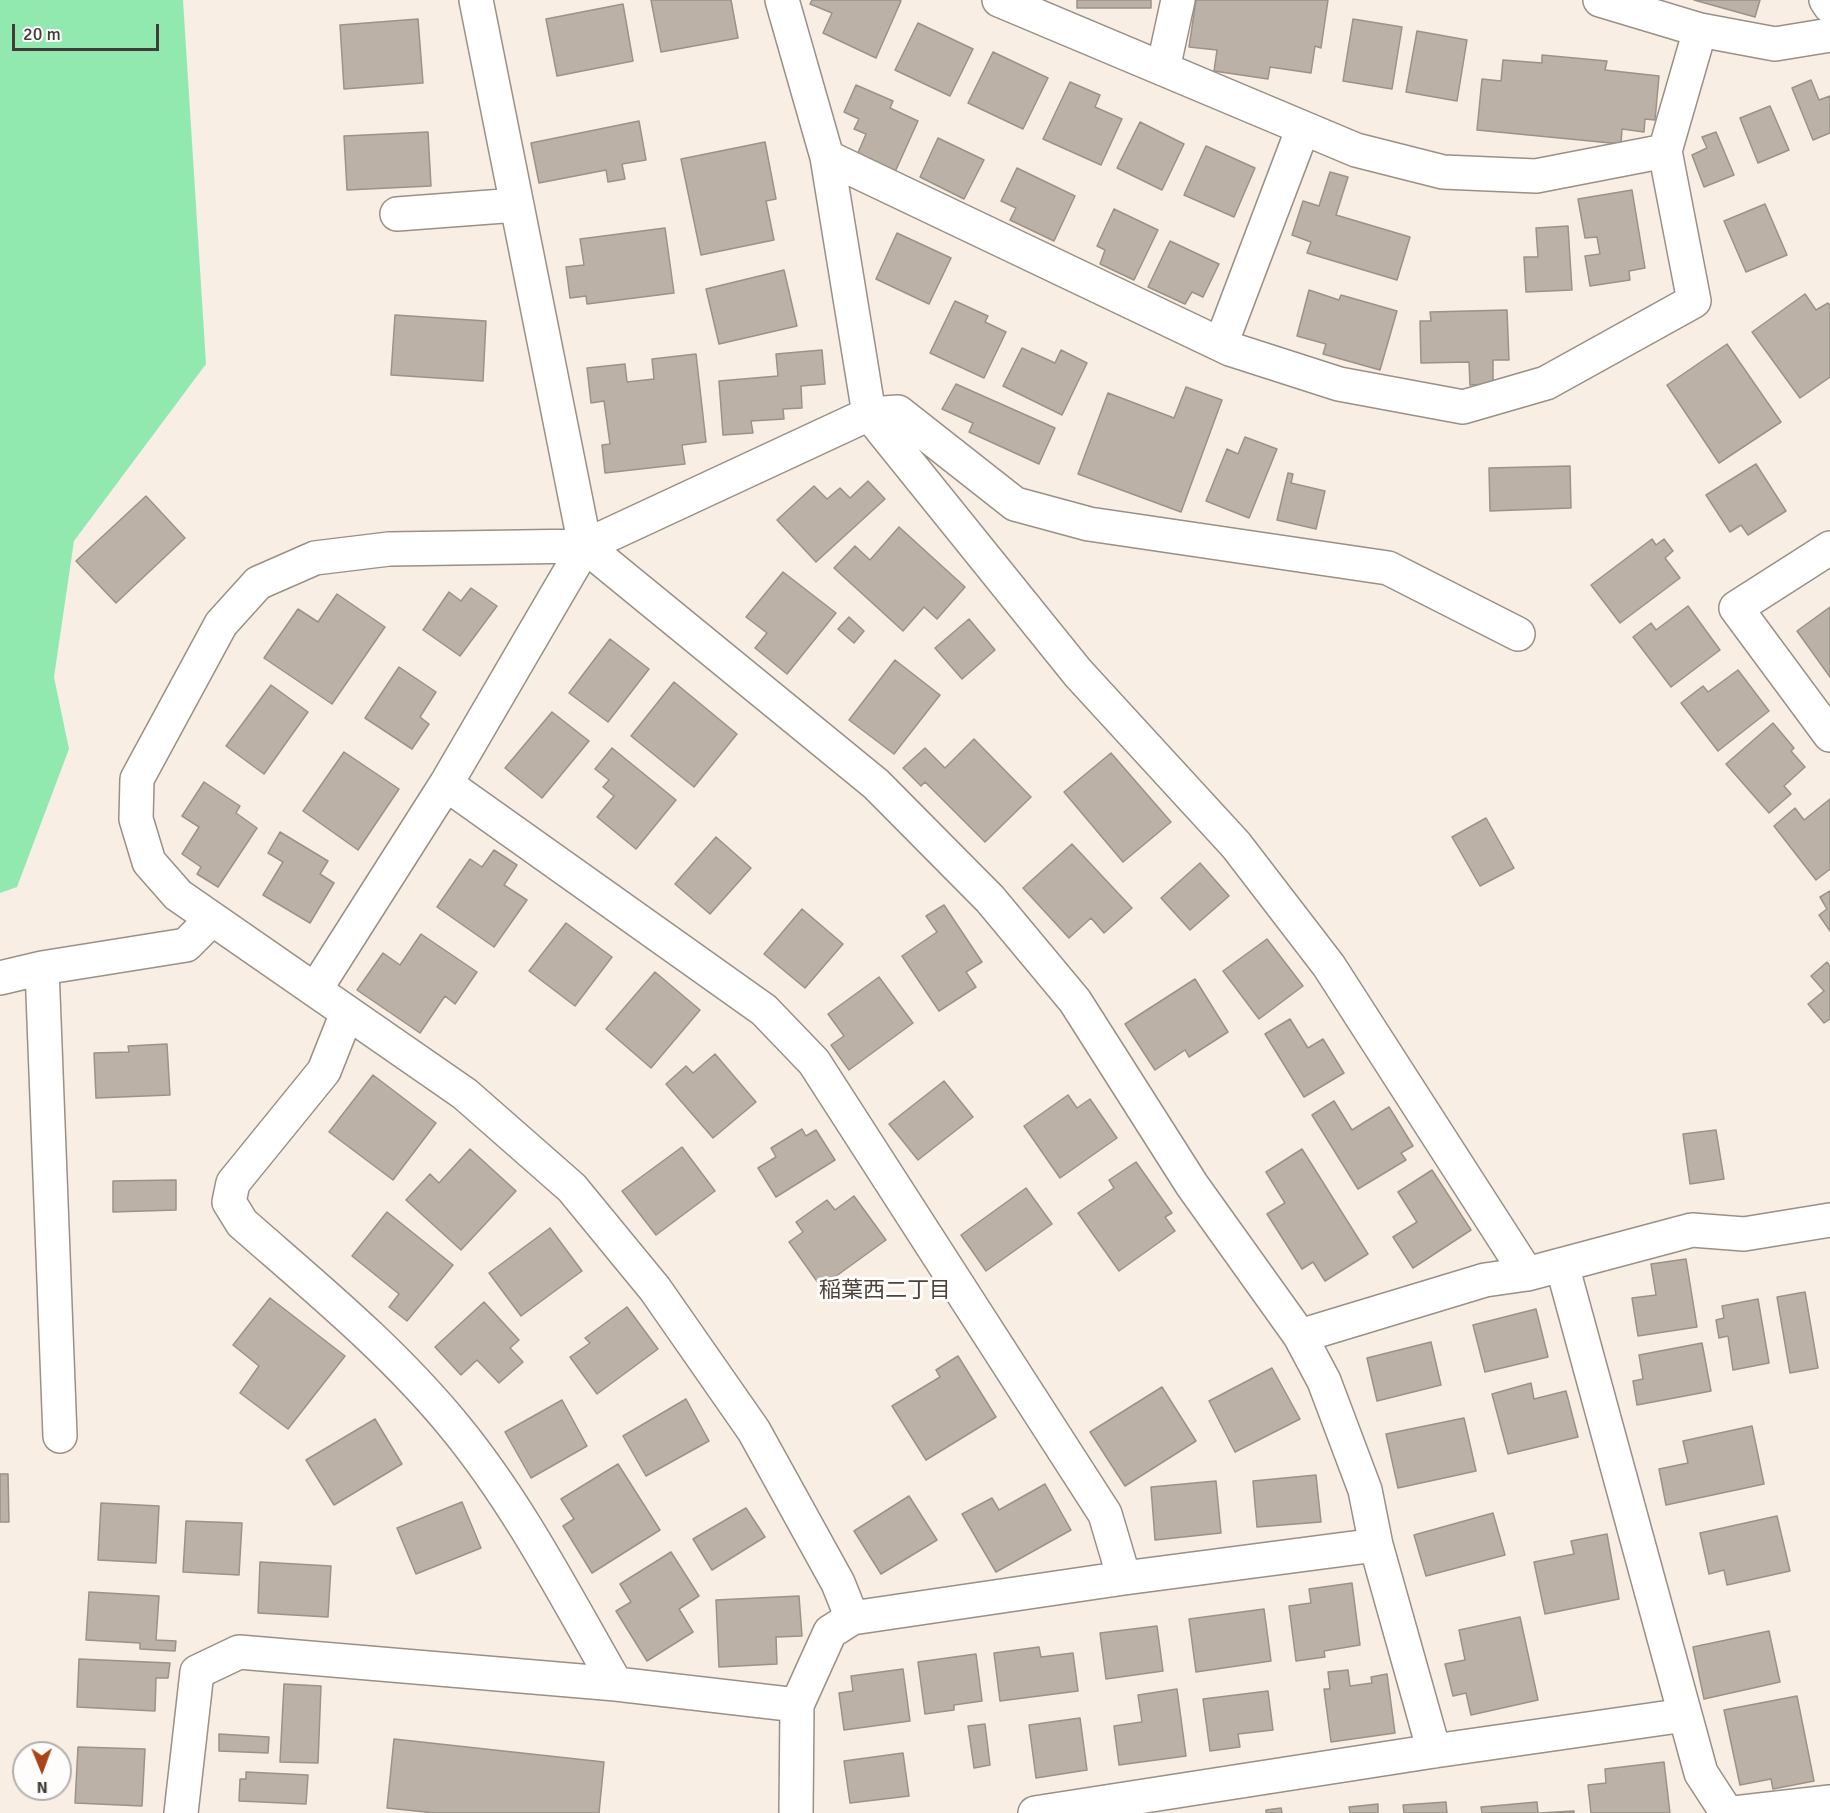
<!DOCTYPE html>
<meta charset="utf-8">
<style>
body{margin:0}
#map{position:relative;width:1830px;height:1813px;overflow:hidden;background:#f8eee3;font-family:Signika,sans-serif}
canvas{display:block}
.north{position:absolute;left:12px;top:1741px;width:60px;height:60px;box-sizing:border-box;background:#fffdfb;border:2px solid #b3b0ad;border-radius:50%;rotate:179deg;font-size:16px;font-weight:700;line-height:24px;text-align:center;color:#403c38}
.north::after{content:'';display:block;margin:auto;width:21px;height:27px;background:#a94418;clip-path:polygon(50% 0,100% 100%,50% 72%,0 100%)}
.scale{position:absolute;left:12px;top:24px;width:147px;height:27px;box-sizing:border-box;border:3px solid #403c38;border-top:0;padding-left:8px;font-size:18px;line-height:21px;white-space:nowrap;color:#403c38;-webkit-text-stroke:4px #fffdfb;paint-order:stroke}
</style>
<div id="map">
<canvas width="1830" height="1813"></canvas>
<div class="north">N</div>
<div class="scale">20 m</div>
</div>
<script>
const ctx = document.querySelector('canvas').getContext('2d');
ctx.lineJoin = 'round';
function fillPath(path, color) {
  ctx.fillStyle = color;
  ctx.fill(path, 'evenodd');
}
function strokePath(path, color, width, dash) {
  ctx.strokeStyle = color;
  ctx.lineWidth = width;
  ctx.lineCap = dash ? 'butt' : 'round';
  ctx.setLineDash(dash || []);
  ctx.stroke(path);
}
function write(font, color, halo, rows, align = 'center') {
  ctx.font = font + ' Signika,"Noto Sans JP",sans-serif';
  ctx.lineWidth = 6;
  ctx.setLineDash([]);
  ctx.textBaseline = 'middle';
  ctx.strokeStyle = halo;
  ctx.fillStyle = color;
  for (const [text, x, y, turn = 0] of rows) {
    ctx.save();
    ctx.translate(x, y);
    ctx.rotate((+turn || 0) * Math.PI / 180);
    ctx.textAlign = isNaN(turn) ? turn : align;
    if (halo) ctx.strokeText(text, 0, 0);
    ctx.fillText(text, 0, 0);
    ctx.restore();
  }
}
const green = new Path2D(`
 M0,0H183L206,364L74,541L54,677L69,749L17,887L0,893Z`);
const building = new Path2D(`
 M651,0H731L738,38L661,52Z
 M812,0H898L901,1L876,58L823,33L832,13L810,4Z
 M1077,0H1151V8H1077Z
 M1196,0H1328L1321,48L1315,46L1311,73L1270,67L1268,79L1214,71L1217,50L1189,47Z
 M1694,0H1760L1755,17Z
 M623,4L633,61L557,76L546,19Z
 M418,19L423,83L344,89L340,25Z
 M1353,19L1402,27L1392,89L1343,81Z
 M918,23L973,49L950,96L895,70Z
 M1417,31L1467,40L1457,101L1406,92Z
 M993,52L1048,78L1023,129L968,103Z
 M1542,55L1607,61L1605,70L1659,76L1655,120L1645,119L1644,132L1622,129L1621,144L1477,130L1482,79L1501,81L1503,60L1542,63Z
 M1811,80L1819,100L1830,96V133L1813,140L1792,88Z
 M1070,82L1100,95L1095,107L1122,119L1101,165L1043,139Z
 M856,85L893,101L890,108L918,121L895,172L857,155L866,134L854,129L859,119L844,112Z
 M1770,106L1789,150L1758,163L1740,118Z
 M639,121L646,160L622,164L625,179L608,182L606,170L539,183L531,143Z
 M1140,122L1184,144L1162,190L1117,168Z
 M428,132L431,186L347,190L344,136Z
 M1716,132L1734,175L1704,187L1692,155L1707,148L1702,137Z
 M938,138L984,160L964,199L920,177Z
 M765,142L776,199L766,201L774,240L701,255L681,159Z
 M1206,146L1255,168L1234,217L1184,195Z
 M1017,168L1075,196L1054,241L1010,220L1016,208L1001,201Z
 M1330,172L1348,177L1336,215L1410,237L1397,280L1307,253L1311,242L1292,235L1303,201L1319,206Z
 M1632,190L1645,268L1629,271L1630,280L1590,286L1585,256L1600,254L1597,237L1585,238L1578,199Z
 M1765,204L1787,255L1746,272L1724,221Z
 M1114,209L1158,230L1134,280L1100,264L1105,250L1097,246Z
 M1568,226L1572,290L1526,292L1524,257H1538L1536,228Z
 M665,228L674,293L587,304L586,296L570,298L566,267L584,265L580,239Z
 M897,233L951,258L929,304L876,279Z
 M1170,241L1219,264L1203,297L1192,292L1185,304L1148,287Z
 M784,270L797,326L719,344L706,289Z
 M1309,290L1339,300L1341,295L1397,311L1380,370L1323,354L1326,344L1297,336Z
 M1805,294L1816,310L1828,303L1830,306V377L1800,398L1752,332Z
 M955,301L988,316L985,322L1006,332L984,378L930,353Z
 M1507,310L1509,360H1493V384L1470,385L1469,362L1421,363L1420,321H1431L1430,312Z
 M395,315L486,321L483,381L391,375Z
 M1727,344L1781,422L1719,463L1667,385Z
 M1022,348L1055,363L1061,350L1087,363L1062,415L1003,386Z
 M822,350L825,384L801,386L802,408L783,409L784,419L751,421L753,433L723,435L719,381L778,376L776,354Z
 M696,354L706,442L682,445L685,464L605,473L602,445L610,444L604,401L591,403L587,368L625,364L627,382L654,379L652,359Z
 M956,384L1055,428L1039,464L969,432L973,423L942,409Z
 M1186,387L1222,400L1181,512L1078,474L1108,393L1174,418Z
 M1245,437L1277,449L1249,518L1206,501L1227,449L1238,454Z
 M1756,464L1786,511L1748,535L1741,525L1730,532L1706,495Z
 M1570,466L1571,508L1490,511L1489,468Z
 M1288,473L1293,474L1291,483L1325,491L1316,529L1277,520Z
 M868,481L885,499L816,562L777,520L814,486L827,499L840,488L850,498Z
 M146,496L185,538L116,603L76,561Z
 M899,527L965,587L937,619L924,607L903,631L834,568L855,546L870,560Z
 M1652,539L1656,545L1664,539L1673,551L1665,558L1680,578L1620,623L1591,585Z
 M783,572L836,613L787,674L755,648L767,633L746,617Z
 M471,588L497,606L460,656L423,630L449,592L461,601Z
 M337,594L385,627L332,704L264,658L298,609L318,622Z
 M1688,606L1720,650L1671,687L1633,637L1651,623L1656,630Z
 M1830,607V677L1797,631Z
 M849,617L864,631L854,643L838,629Z
 M969,619L995,650L962,679L935,648Z
 M610,639L649,669L608,722L569,693Z
 M895,660L940,695L894,754L849,720Z
 M399,667L436,692L420,717L429,724L412,749L365,718Z
 M1738,670L1769,711L1718,751L1681,703L1703,686L1708,692Z
 M674,682L737,734L694,787L631,736Z
 M271,685L308,712L264,774L226,746Z
 M552,712L589,741L542,798L505,768Z
 M1773,723L1794,748L1791,751L1805,767L1784,786L1791,794L1769,813L1726,764Z
 M974,739L1031,797L985,842L925,782L921,786L903,768L925,748L945,768Z
 M612,748L676,800L636,849L597,817L614,796L603,787L609,780L595,769Z
 M344,752L399,789L358,850L303,811Z
 M1111,753L1171,822L1123,862L1064,792Z
 M204,782L240,806L236,813L257,828L218,887L197,874L201,867L182,854L199,827L182,816Z
 M1830,799V869L1816,880L1774,826L1795,808L1804,820Z
 M1486,818L1514,868L1480,886L1452,837Z
 M280,832L328,861L320,874L334,883L310,923L263,895L283,862L268,853Z
 M716,837L751,868L710,914L675,884Z
 M1072,844L1132,908L1104,933L1091,918L1069,938L1023,888Z
 M494,850L517,865L504,885L527,900L494,947L437,907L470,859L482,867Z
 M1200,863L1229,896L1190,930L1161,898Z
 M1830,891V931L1819,915L1827,909L1820,897Z
 M944,905L982,962L966,972L976,987L939,1011L902,956L937,932L926,916Z
 M802,909L843,944L805,988L764,954Z
 M566,923L612,957L575,1006L529,971Z
 M421,934L477,972L455,1004L445,996L420,1033L357,990L383,953L400,965Z
 M1267,939L1303,986L1259,1019L1223,971Z
 M1827,962L1830,966V1019L1824,1023L1808,1004L1824,991L1811,976Z
 M655,972L700,1010L651,1068L606,1029Z
 M879,977L913,1023L849,1070L831,1045L844,1036L828,1014Z
 M1195,979L1228,1032L1189,1057L1185,1050L1155,1070L1125,1024Z
 M1290,1019L1308,1048L1323,1039L1344,1073L1304,1097L1265,1034Z
 M167,1044L170,1095L96,1098L94,1053L129,1052L128,1046Z
 M715,1054L756,1102L713,1138L666,1084L686,1066L693,1073Z
 M373,1075L436,1123L393,1180L329,1132Z
 M944,1081L973,1117L918,1160L889,1124Z
 M1068,1095L1077,1108L1090,1099L1117,1138L1060,1178L1024,1126Z
 M1334,1101L1352,1130L1389,1107L1413,1146L1401,1153L1406,1160L1358,1189L1312,1115Z
 M802,1129L806,1136L816,1130L835,1160L776,1197L758,1168L776,1157L771,1148Z
 M1716,1130L1724,1179L1690,1184L1683,1134Z
 M682,1147L715,1191L656,1235L622,1191Z
 M470,1149L516,1191L461,1250L406,1200L430,1174L439,1183Z
 M1302,1149L1368,1254L1325,1281L1313,1262L1302,1269L1267,1214L1285,1203L1266,1172Z
 M1136,1162L1172,1213L1165,1217L1175,1231L1119,1271L1078,1213L1114,1188L1109,1180Z
 M1432,1170L1471,1230L1413,1268L1393,1237L1417,1222L1398,1192Z
 M176,1180V1210L113,1212V1181Z
 M1026,1188L1052,1224L986,1271L961,1235Z
 M854,1196L886,1240L821,1287L789,1242L803,1232L796,1222L827,1200L835,1210Z
 M387,1212L453,1265L407,1321L389,1307L399,1294L352,1256Z
 M550,1228L582,1271L521,1316L489,1273Z
 M1686,1259L1697,1327L1638,1336L1632,1298L1656,1295L1651,1264Z
 M1805,1292L1818,1368L1790,1373L1777,1297Z
 M270,1298L345,1356L288,1429L240,1393L259,1366L233,1345Z
 M1758,1299L1769,1363L1733,1370L1728,1336L1719,1338L1716,1320L1724,1318L1722,1306Z
 M484,1302L519,1340L510,1348L523,1362L499,1383L477,1360L461,1375L435,1347Z
 M627,1307L658,1349L597,1394L570,1357L590,1343L585,1338Z
 M1536,1309L1548,1357L1485,1372L1473,1325Z
 M1431,1342L1441,1385L1377,1401L1367,1358Z
 M1702,1343L1711,1391L1637,1405L1633,1381L1643,1379L1639,1355Z
 M958,1356L996,1417L926,1460L892,1406L940,1377L936,1370Z
 M1272,1368L1300,1419L1235,1452L1209,1401Z
 M1531,1383L1534,1399L1566,1391L1578,1437L1508,1454L1492,1394Z
 M1162,1387L1196,1441L1125,1486L1090,1432Z
 M686,1399L709,1441L646,1476L623,1436Z
 M562,1400L587,1446L531,1478L505,1432Z
 M1464,1418L1476,1471L1398,1488L1386,1434Z
 M375,1419L402,1464L334,1505L306,1460Z
 M1752,1426L1764,1484L1666,1505L1659,1469L1688,1463L1683,1441Z
 M618,1464L660,1530L592,1573L563,1526L574,1519L561,1499Z
 M0,1474H8L9,1522H0Z
 M1316,1475L1321,1522L1257,1527L1253,1481Z
 M1216,1481L1221,1533L1155,1540L1151,1487Z
 M1045,1484L1071,1530L996,1572L962,1514L992,1498L999,1510Z
 M909,1496L937,1540L881,1574L854,1531Z
 M462,1502L481,1548L416,1574L397,1528Z
 M101,1503L159,1506L156,1563L98,1560Z
 M746,1508L765,1537L712,1570L693,1539Z
 M1493,1513L1505,1555L1426,1576L1414,1535Z
 M1777,1516L1790,1571L1727,1585L1724,1570L1709,1574L1700,1533Z
 M186,1521L242,1523L239,1575L183,1572Z
 M1607,1534L1619,1599L1545,1614L1534,1562L1574,1554L1571,1541Z
 M671,1552L699,1596L679,1609L693,1632L647,1661L616,1611L631,1602L620,1584Z
 M260,1562L331,1566L328,1617L258,1613Z
 M1352,1583L1360,1645L1324,1651L1325,1657L1296,1661L1289,1606L1311,1603L1309,1589Z
 M89,1592L159,1596L156,1640L176,1641L175,1651L140,1649V1643L86,1640Z
 M799,1596L802,1636L776,1637L777,1664L719,1667L716,1600Z
 M1264,1609L1271,1661L1196,1672L1189,1619Z
 M1520,1617L1538,1700L1471,1715L1466,1693L1453,1696L1445,1664L1465,1660L1459,1630Z
 M1157,1626L1163,1671L1106,1679L1100,1633Z
 M1769,1631L1780,1682L1704,1699L1693,1647Z
 M1039,1647L1041,1657L1073,1653L1078,1691L1000,1701L994,1653Z
 M976,1654L982,1701L954,1705V1710L925,1714L918,1662Z
 M79,1659L170,1663L168,1678H156L155,1711L77,1707Z
 M903,1669L910,1721L844,1730L839,1693L853,1691L851,1676Z
 M1348,1670L1350,1686L1372,1683L1371,1677L1387,1674L1395,1733L1331,1742L1324,1689H1330L1328,1672Z
 M284,1684L321,1686L318,1763L280,1762Z
 M1177,1689L1186,1756L1119,1765L1114,1726L1142,1722L1138,1695Z
 M1268,1691L1273,1730L1238,1734L1240,1747L1210,1751L1203,1699Z
 M1797,1696L1814,1781L1773,1789L1771,1779L1740,1785L1724,1710Z
 M1080,1718L1087,1770L1036,1778L1029,1725Z
 M985,1724L990,1765L974,1768L968,1726Z
 M219,1734L269,1737L268,1753L219,1751Z
 M394,1739L604,1762L599,1813H435L387,1808Z
 M78,1747L145,1749L142,1806L75,1803Z
 M903,1753L909,1796L850,1803L844,1761Z
 M1664,1762L1670,1813H1591L1588,1785L1606,1783L1605,1769Z
 M246,1772L308,1775L306,1804L239,1801L240,1779H246Z
 M1446,1802L1447,1813H1404L1403,1805Z
 M1537,1802L1538,1813H1482L1481,1807Z
 M1378,1804V1813H1350L1349,1807Z
 M1281,1808L1282,1813H1266V1810Z
 M1574,1811V1813H1539Z`);
const minor = new Path2D(`
 M476,0L585,546L876,784L990,899L1075,1001L1192,1185L1300,1336L1324,1381L1365,1490L1376,1545L1434,1751
 M782,0L827,157L869,414L1078,673L1236,845L1329,966L1527,1274
 M999,0L1356,150L1443,172L1536,176L1665,151
 M1600,0L1700,30L1775,44L1830,35
 M1826,0L1830,6
 M1163,69L1178,0
 M827,157L1230,349L1339,384L1463,407L1546,383L1694,301L1665,151L1700,30
 M397,214L517,205
 M1221,344L1303,128
 M1830,548L1736,608L1830,735
 M446,784L764,1010L814,1062L1105,1514L1124,1578
 M42,968L60,1436
 M0,978L42,968L186,945L212,919
 M315,990L446,784L585,546
 M347,1013L324,1071L233,1183L229,1202L242,1223C316,1288 392,1350 455,1427C519,1505 566,1597 616,1684
 M1562,1265L1701,1773L1727,1813
 M1300,1336L1485,1280L1527,1274L1692,1230L1744,1234L1830,1220
 M852,1618L838,1583L754,1431L655,1289L572,1188L465,1094L178,895L149,862L136,819L137,779L221,624L258,583L315,558L389,549L585,546L869,414L898,412L1015,504L1089,524L1388,568L1518,634
 M181,1813L197,1672L239,1652L616,1684L797,1705
 M796,1813L797,1705L830,1632L852,1618L1124,1578L1376,1545
 M1035,1813L1434,1751L1685,1715
 M1734,1813L1830,1802`);
const neighbourhoodNames = [
 ["稲葉西二丁目",885,1291]
];
fillPath(green, '#92e9b0');
fillPath(building, '#bbb1a7');
strokePath(building, '#9b9288', 1.5);
strokePath(minor, '#999086', 36);
strokePath(minor, '#fff', 33);
write('22px', '#4b433b', '#fffdfb', neighbourhoodNames);
</script>
